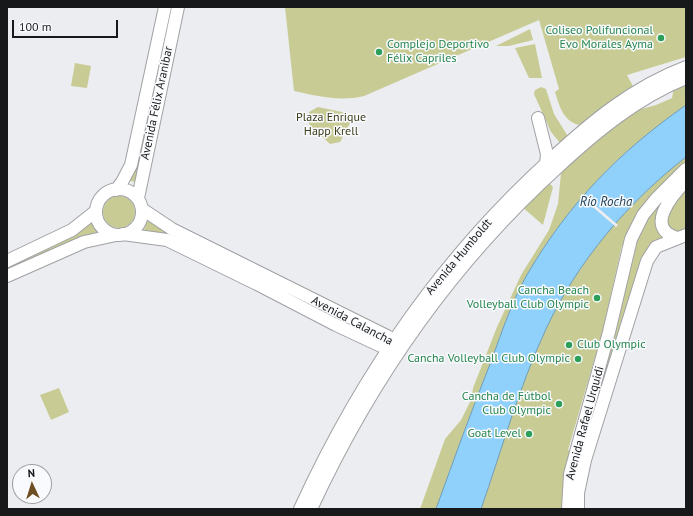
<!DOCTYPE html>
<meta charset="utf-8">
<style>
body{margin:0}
#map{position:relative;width:693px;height:516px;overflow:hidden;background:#ecedf0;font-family:"PT Sans",sans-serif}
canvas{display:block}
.frame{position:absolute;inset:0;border:8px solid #171819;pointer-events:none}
.north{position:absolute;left:12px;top:464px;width:40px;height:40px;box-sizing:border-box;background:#f9fafd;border:1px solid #9fa0a2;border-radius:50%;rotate:356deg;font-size:11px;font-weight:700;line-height:16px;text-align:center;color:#171819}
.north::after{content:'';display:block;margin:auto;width:14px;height:18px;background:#6e4f24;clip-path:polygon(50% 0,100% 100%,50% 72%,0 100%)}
.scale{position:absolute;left:12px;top:20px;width:106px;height:18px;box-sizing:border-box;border:2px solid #171819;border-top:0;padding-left:5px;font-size:12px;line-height:14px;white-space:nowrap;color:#171819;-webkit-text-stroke:3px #f9fafd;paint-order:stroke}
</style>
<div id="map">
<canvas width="693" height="516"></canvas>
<div class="frame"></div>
<div class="north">N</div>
<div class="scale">100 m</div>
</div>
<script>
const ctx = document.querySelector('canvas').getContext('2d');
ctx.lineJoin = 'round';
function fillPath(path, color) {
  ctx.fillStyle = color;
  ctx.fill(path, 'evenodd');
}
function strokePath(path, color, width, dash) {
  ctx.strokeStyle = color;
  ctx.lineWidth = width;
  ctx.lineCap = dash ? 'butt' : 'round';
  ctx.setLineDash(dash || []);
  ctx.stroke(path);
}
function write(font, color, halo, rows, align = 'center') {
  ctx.font = font + ' "PT Sans",sans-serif';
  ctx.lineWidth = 3;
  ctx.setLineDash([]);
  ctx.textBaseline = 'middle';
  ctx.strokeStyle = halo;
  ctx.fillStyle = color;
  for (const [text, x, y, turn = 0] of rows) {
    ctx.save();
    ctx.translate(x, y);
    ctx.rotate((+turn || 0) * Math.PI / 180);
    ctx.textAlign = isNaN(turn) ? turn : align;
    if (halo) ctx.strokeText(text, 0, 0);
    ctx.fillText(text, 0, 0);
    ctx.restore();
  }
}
const green = new Path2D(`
 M285,7H686V57L627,75L634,88L580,125C564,123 559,105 555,92L559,89L539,20L364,96C339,102 318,96 294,91Z
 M530,29L533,40L509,46H496Z
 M535,44L542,78H529L515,48Z
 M75,63L91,66L87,88L71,86Z
 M156,72H158L136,182L130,181L136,167Z
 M686,82V105C619,152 570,202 528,273C513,299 502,331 492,359C472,409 454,459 436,509H420L445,439L461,420L471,400L473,388L497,327L521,275L549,230L558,204L561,173L569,162L631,112L656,105L672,98L674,87Z
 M541,87L546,89L554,114L569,138L561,144L551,132L534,94L535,90Z
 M318,107L342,112L348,116L350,123L340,142L330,144L309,124V112Z
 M686,157V165L624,247L622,245L603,330L568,450L572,451L563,509H481C502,449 519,387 546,329C577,262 628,202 686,157Z
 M549,183L553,187L543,225L521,206Z
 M686,186V229L672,233L666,221V214Z
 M103 212a16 16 0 1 1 32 0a16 16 0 1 1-32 0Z
 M664,199V237L652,244L592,417L634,244L649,214Z
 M149,217L261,279L167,235L144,230Z
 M92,220L98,232L80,237L7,270V266Z
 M59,388L69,412L51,420L40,395Z`);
const water = new Path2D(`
 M686,105V157C628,202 577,262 546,329C519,387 502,449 481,509H436C454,459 472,409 492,359C502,331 513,299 528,273C570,202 619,152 686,105Z`);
const pier = new Path2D(`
 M582,194L618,225L616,227L580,196Z`);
const major = new Path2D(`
 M538,118L547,154L546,164
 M96 212a23 23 0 1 1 46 0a23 23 0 1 1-46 0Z
 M116,190L122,182L131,165L165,7
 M138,198L178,7
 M142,209L172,229L387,336L394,340L398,346
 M123,234L167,240L257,284L336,325L381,346L396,348
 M677,238C644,228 672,195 686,181
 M7,261L72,230L96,211
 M7,276L84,242L116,235
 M300,509C360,378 443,257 550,160C591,122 633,87 686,67
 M311,509C371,379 452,263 558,167C597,131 637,98 686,78
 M568,509L570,474L609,332L631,239L643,215L656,199L686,169
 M578,509V493L585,460L647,261L656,247L686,235`);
const markers = [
 [661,38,4,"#2e9e5b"],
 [379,52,4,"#2e9e5b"],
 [597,298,4,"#2e9e5b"],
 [569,345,4,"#2e9e5b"],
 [578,359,4,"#2e9e5b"],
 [559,404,4,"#2e9e5b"],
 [529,434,4,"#2e9e5b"]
];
const leisureNames = [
 ["Coliseo Polifuncional",653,31],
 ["Evo Morales Ayma",653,45],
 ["Complejo Deportivo",387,45,"left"],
 ["Félix Capriles",387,59,"left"],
 ["Cancha Beach",589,291],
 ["Volleyball Club Olympic",589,305],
 ["Club Olympic",577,345,"left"],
 ["Cancha Volleyball Club Olympic",570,359],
 ["Cancha de Fútbol",551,397],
 ["Club Olympic",551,411],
 ["Goat Level",521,434]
];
const streetNames = [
 ["Avenida Félix Aranibar",157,103,-78],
 ["Avenida Humboldt",459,257,-50],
 ["Avenida Calancha",352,321,28],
 ["Avenida Rafael Urquidi",585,423,-75]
];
const parkNames = [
 ["Plaza Enrique",331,118],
 ["Happ Krell",331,132]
];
const waterNames = [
 ["Río Rocha",606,202]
];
fillPath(green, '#c8cc94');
fillPath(water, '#90d1fb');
strokePath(water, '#6c9ab7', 1);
fillPath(pier, '#ecedf0');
strokePath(major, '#a0a1a4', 14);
strokePath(major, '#fff', 12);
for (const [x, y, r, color] of markers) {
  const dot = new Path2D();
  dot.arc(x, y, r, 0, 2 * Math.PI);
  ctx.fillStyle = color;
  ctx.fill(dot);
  strokePath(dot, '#f9fafd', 1.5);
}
write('12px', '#27864d', '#f9fafd', leisureNames, 'right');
write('12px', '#171819', '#f9fafd', streetNames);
write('12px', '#3b3c17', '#f9fafd', parkNames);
write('italic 13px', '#1e4258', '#f9fafd', waterNames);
</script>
